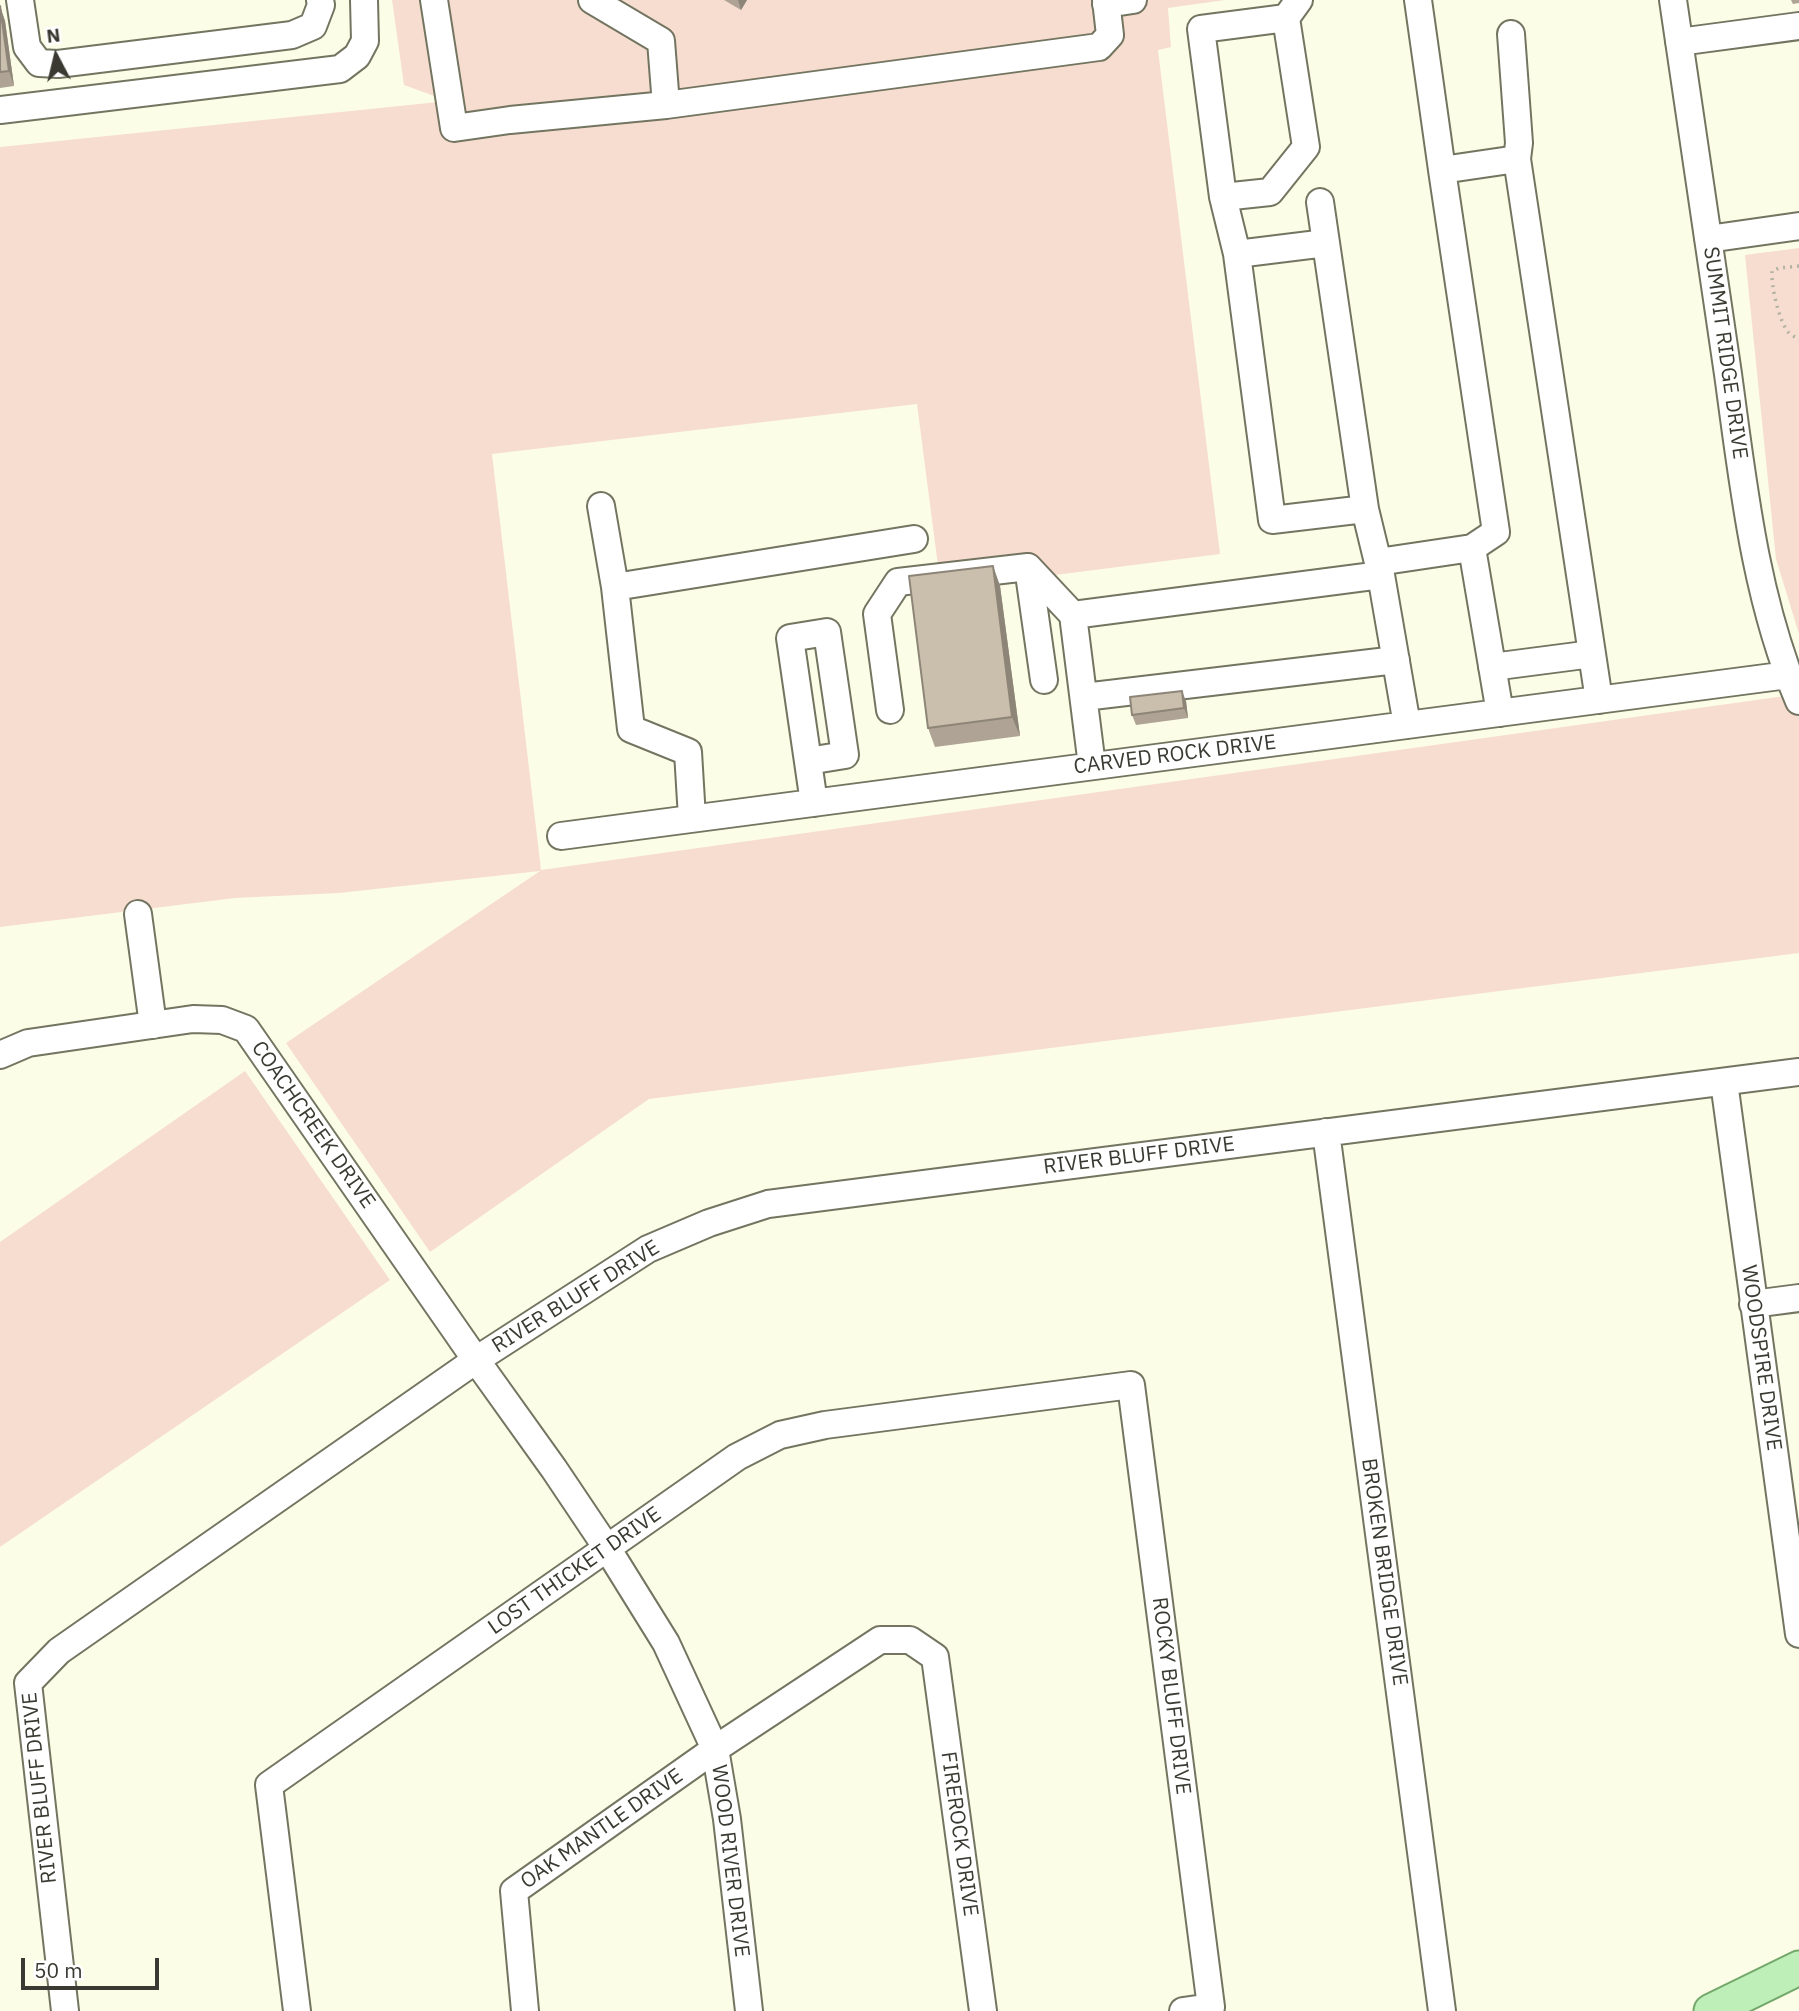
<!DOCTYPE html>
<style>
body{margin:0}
#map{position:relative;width:1799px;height:2011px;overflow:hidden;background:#fbfde6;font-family:"IBM Plex Sans",sans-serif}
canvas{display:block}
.north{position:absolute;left:21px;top:21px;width:70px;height:70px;-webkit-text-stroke:5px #fff;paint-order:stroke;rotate:353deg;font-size:19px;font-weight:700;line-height:28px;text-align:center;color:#3a3a32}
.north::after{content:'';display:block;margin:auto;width:24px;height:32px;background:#3a3a32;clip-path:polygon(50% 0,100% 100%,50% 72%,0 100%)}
.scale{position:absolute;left:21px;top:1958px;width:138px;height:32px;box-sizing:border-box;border:4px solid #3a3a32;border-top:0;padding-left:9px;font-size:21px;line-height:24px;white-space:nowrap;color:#3a3a32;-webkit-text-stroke:5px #fff;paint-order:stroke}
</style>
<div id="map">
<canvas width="1799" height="2011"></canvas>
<div class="north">N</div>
<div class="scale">50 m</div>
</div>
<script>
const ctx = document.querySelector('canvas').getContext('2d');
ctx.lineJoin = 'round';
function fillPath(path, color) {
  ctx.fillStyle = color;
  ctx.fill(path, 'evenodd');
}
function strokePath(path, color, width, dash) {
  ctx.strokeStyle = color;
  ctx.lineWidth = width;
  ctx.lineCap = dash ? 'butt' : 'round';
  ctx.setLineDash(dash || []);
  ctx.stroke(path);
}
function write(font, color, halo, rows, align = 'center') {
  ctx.font = font + ' "IBM Plex Sans",sans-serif';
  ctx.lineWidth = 5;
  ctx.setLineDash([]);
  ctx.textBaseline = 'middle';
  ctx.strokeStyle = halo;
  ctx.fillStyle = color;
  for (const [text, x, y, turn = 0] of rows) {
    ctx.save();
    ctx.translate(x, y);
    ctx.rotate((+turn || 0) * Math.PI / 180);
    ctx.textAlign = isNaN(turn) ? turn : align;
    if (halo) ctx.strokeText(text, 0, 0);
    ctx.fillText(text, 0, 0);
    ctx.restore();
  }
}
const green = new Path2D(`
 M392,0H1225L1168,8L1171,47L1158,50L1220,554L1047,576L1033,554L938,566L917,404L492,454L541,870L1799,694V953L649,1099L430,1252L286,1043L540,871L339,893L235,898L0,927V147L448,101L404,85Z
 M1799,248V634L1776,559L1745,255Z
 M245,1071L390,1280L0,1547V1242Z`);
const path = new Path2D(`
 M1799,266L1779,268L1772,271C1771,286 1779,322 1789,333C1791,335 1797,338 1799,340`);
const minor = new Path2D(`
 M20,0L27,47L39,63L58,64L292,35L313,26L321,5L320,0
 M434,0L454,128L510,120L666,105L1099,47L1110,35L1106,0
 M592,0L661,41L666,105
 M1299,0L1286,18L1201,29L1223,197L1237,254L1272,520L1365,509
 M1418,0L1442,170
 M1673,0C1691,125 1710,249 1728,374C1743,483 1755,599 1799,701
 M1106,4L1133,0
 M1511,34L1519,143L1517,159
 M1679,42L1799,26
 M0,110L340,69L357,56L365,41L364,0
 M1223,197L1270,192L1306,147L1286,18
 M1320,202L1365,509L1381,575L1407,725
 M1708,239L1799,226
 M1237,254L1326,243
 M601,506L615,587
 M1472,548L1496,532L1442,170L1517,159L1599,700
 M1378,562L1472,548L1500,713
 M1028,567L1044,680
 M1073,615L1381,575
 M1492,667L1592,654
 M1084,697L1396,660
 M890,710L877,614L898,582L1028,567L1073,615L1092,766
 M808,761L845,755L827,632L790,638L814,803
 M692,818L688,752L631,729L615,587L914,539
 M561,836L1788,675
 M138,914L153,1025
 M0,1055L28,1043L193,1019L222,1020L246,1029L476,1360L554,1469L607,1548L666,1643L715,1749L727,1819L749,2011
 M1724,1082L1799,1634
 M1326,1132L1442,2011
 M1753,1304L1799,1298
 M65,2011L28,1683L59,1651L476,1360L648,1249L709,1223L768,1204L1799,1072
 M297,2011L269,1785L737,1457L780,1435L825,1425L1131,1385L1211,2007L1183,2011
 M525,2011L514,1891L715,1749L880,1640H910L935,1657L983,2011`);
const major = new Path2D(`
 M1711,2011L1799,1968`);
const wall = new Path2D(`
 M724,0H747L741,10Z
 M1791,0H1799V3L1793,4Z
 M0,7L5,21L14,86L0,88Z
 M993,566L1000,586L1020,736L935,747L928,728Z
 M1186,701L1188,718L1136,725L1132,715Z`);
const shadedWall = new Path2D(`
 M738,0H747L741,10Z
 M0,6L5,21L14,86L9,71Z
 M993,566L1000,586L1020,736L1012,717Z
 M1182,691L1186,701L1188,718L1184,708Z`);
const building = new Path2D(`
 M0,6L9,71L0,72Z
 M993,566L1012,717L928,728L909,576Z
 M1182,691L1184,708L1132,715L1130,697Z`);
const streetNames = [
 ["SUMMIT RIDGE DRIVE",1725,353,82],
 ["CARVED ROCK DRIVE",1175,755,-7],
 ["COACHCREEK DRIVE",313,1125,55],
 ["RIVER BLUFF DRIVE",1139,1156,-7],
 ["RIVER BLUFF DRIVE",576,1297,-32],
 ["WOODSPIRE DRIVE",1761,1358,82],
 ["LOST THICKET DRIVE",575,1571,-35],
 ["BROKEN BRIDGE DRIVE",1384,1572,82],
 ["ROCKY BLUFF DRIVE",1171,1696,83],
 ["RIVER BLUFF DRIVE",40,1788,-96],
 ["OAK MANTLE DRIVE",602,1829,-35],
 ["FIREROCK DRIVE",959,1834,82],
 ["WOOD RIVER DRIVE",730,1861,83]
];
fillPath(green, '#f7ddd0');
strokePath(minor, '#737561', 30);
strokePath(major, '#74a86b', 37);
strokePath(path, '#b1b2a1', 3.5, [2, 5]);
strokePath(minor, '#fff', 26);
strokePath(major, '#beefb9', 33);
fillPath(wall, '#aea394');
fillPath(shadedWall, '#8d8578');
fillPath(building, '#cabeac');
strokePath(building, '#8d8578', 2);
write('21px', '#3a3a32', '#fff', streetNames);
</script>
